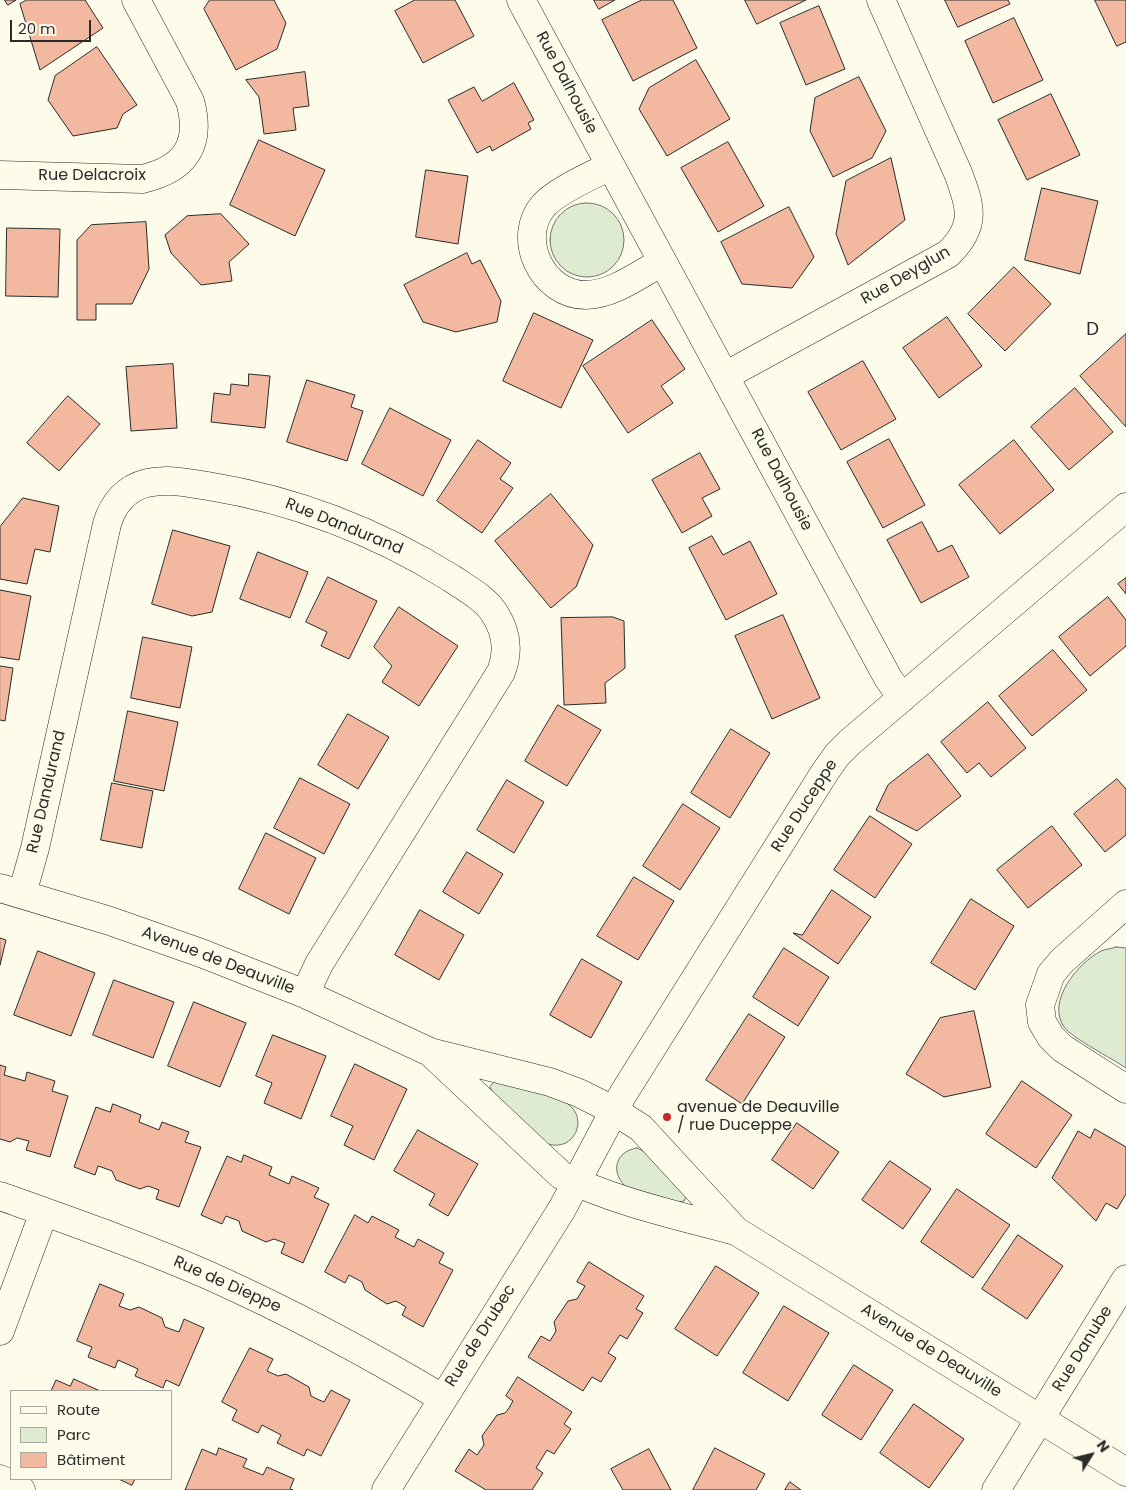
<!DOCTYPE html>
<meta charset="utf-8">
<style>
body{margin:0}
#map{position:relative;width:1126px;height:1490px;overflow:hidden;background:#fdfbea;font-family:Poppins,sans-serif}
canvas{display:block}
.legend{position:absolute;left:10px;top:1390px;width:162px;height:90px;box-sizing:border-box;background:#fdfbea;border:1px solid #a9a89e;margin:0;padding:6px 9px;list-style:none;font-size:15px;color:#2b2b2b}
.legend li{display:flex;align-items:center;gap:10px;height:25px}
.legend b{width:25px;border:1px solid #a9a89e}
.north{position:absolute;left:1066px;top:1430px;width:50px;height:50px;-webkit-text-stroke:4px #fdfbea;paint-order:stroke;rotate:54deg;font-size:14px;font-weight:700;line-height:20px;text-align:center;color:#2b2b2b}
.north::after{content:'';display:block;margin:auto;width:18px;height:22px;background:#2b2b2b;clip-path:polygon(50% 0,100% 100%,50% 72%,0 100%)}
.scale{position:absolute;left:10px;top:20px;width:81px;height:22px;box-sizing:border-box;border:2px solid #2b2b2b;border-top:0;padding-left:6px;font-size:15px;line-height:18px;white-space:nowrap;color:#2b2b2b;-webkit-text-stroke:4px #fdfbea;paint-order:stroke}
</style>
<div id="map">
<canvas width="1126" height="1490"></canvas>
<ul class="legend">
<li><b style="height:6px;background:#fdfbea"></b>Route</li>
<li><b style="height:14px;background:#deebd1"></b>Parc</li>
<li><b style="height:14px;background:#f2b8a0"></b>Bâtiment</li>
</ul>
<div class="north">N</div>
<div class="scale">20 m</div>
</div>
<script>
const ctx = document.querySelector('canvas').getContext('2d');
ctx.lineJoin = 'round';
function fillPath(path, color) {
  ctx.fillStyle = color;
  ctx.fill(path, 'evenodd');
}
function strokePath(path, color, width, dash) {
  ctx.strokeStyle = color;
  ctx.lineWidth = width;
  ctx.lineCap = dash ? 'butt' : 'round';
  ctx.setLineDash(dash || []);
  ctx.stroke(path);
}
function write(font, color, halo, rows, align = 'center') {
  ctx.font = font + ' Poppins,sans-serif';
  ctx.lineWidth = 4;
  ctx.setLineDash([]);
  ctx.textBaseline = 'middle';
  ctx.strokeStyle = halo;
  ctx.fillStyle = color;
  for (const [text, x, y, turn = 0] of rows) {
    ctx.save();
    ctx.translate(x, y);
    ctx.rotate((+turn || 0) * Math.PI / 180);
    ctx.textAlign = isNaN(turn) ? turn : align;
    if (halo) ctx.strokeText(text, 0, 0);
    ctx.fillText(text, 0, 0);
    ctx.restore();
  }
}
const green = new Path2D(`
 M550 240a37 37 0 1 1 74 0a37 37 0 1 1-74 0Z
 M1116,947L1126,948V1068C1113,1059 1072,1038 1064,1027C1046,1001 1078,963 1101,951C1105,949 1111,949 1116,947Z
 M496,1080H501C516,1085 531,1090 546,1095C553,1098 562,1099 568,1104C589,1119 574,1152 548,1144L493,1093L490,1087Z
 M637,1148L649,1154L687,1195L684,1201L678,1202L625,1186C610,1171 616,1151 637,1148Z`);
const building = new Path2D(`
 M5,0H16L8,5Z
 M27,0H85L103,28L40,70L20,4Z
 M210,0H274L286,23L277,49L236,70L204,9Z
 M415,0H455L474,36L423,63L395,11Z
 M594,0H615L599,9Z
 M642,0H673L697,48L633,81L602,20Z
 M745,0H806L757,24Z
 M945,0H1008L1010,4L958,27Z
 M1095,0H1126V42L1117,46Z
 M819,6L845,69L806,85L780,23Z
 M1014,18L1043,80L993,103L965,41Z
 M97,47L137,105L123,114L117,128L73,136L48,100L55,76Z
 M696,60L730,119L667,156L639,109L649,88Z
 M305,72L309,106L293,108L296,130L264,134L259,97L246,80Z
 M859,77L886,131L872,158L833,177L810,131L815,98Z
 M514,83L534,120L528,123L531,129L492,151L490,146L477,153L448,100L474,87L482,101Z
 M1051,94L1080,155L1027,180L998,120Z
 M259,140L325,170L295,236L230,205Z
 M728,142L764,206L718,232L681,168Z
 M891,158L905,220L848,265L836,234L846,181Z
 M426,170L468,176L458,244L416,237Z
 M1042,188L1098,201L1080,274L1025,260Z
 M789,207L814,257L792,288L742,284L721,242Z
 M221,214L249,244L229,262L232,281L201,285L171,253L165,235L187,216Z
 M146,222L149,269L132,304H96V320H77V240L91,225Z
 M7,228L60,229L58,297L6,296Z
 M467,253L472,264L480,260L501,301L497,322L456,332L423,322L404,285Z
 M1014,267L1051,304L1005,351L968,314Z
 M534,313L593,340L561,408L503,381Z
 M947,317L982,366L939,398L903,348Z
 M652,320L685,369L661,386L673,403L628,433L583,366Z
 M1126,334V427L1080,376Z
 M863,361L896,419L841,450L808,392Z
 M173,364L177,428L131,431L126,367Z
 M249,374L270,376L265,428L211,422L214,393L230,395L231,384L248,386Z
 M307,380L355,395L351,407L363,411L347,461L287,442Z
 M1075,388L1113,432L1069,470L1031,427Z
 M68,396L100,424L59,471L27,443Z
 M390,408L451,440L423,496L362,464Z
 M889,439L925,505L883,528L847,462Z
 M478,440L511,463L500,479L513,488L482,533L437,501Z
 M1014,440L1054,490L1000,534L959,485Z
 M700,453L720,489L702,498L712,516L682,533L652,480Z
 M551,494L593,545L576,587L551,608L495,541Z
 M23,498L59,506L50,552L35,549L27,584L0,579V527Z
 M922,522L938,552L952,545L969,577L921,603L887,540Z
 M173,530L230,546L212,612L192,616L152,604Z
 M712,536L723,555L750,541L777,594L726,620L689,548Z
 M258,552L308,572L290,618L240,599Z
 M328,577L377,601L349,659L321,646L327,632L306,622Z
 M1126,578V594L1118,584Z
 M0,590L31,596L19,660L0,657Z
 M1108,597L1126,620V646L1090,676L1059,637Z
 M399,607L458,646L419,706L382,682L392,666L374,647Z
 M783,615L820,698L772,719L735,636Z
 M613,617L624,621L625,668L605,683L606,703L564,705L561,618Z
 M143,637L192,647L180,708L131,698Z
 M1053,650L1087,690L1032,736L999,696Z
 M0,666L13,668L5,721L0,720Z
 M988,702L1026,748L991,777L979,763L967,773L941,742Z
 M558,705L601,730L567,786L525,761Z
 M128,711L178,722L164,791L114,781Z
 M348,714L389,737L358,789L318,765Z
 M731,729L770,753L730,818L691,793Z
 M928,754L961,796L917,831L876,810L888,785Z
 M300,778L350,804L324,854L274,828Z
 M1117,779L1126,789V835L1105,852L1074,814Z
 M507,780L544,802L514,853L477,830Z
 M112,783L153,791L142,848L101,840Z
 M683,804L720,828L680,890L643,866Z
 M870,816L912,844L875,898L834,870Z
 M1052,826L1082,865L1028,908L997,870Z
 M266,833L316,858L289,914L239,889Z
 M467,852L503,874L479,914L443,892Z
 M634,877L674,901L638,960L597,936Z
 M832,890L871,917L838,964L793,933L802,935Z
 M971,899L1014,926L975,990L931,963Z
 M420,910L464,935L439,980L395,955Z
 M0,938L6,940L0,965Z
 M784,948L829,977L798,1026L753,997Z
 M38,951L95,973L71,1036L14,1015Z
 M582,959L622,982L591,1038L550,1015Z
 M114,980L174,1002L153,1058L93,1035Z
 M194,1002L246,1023L220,1087L168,1066Z
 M974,1011L991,1087L944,1097L906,1074L940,1018Z
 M749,1014L785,1037L742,1104L706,1080Z
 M273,1035L326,1056L301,1119L264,1103L272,1083L256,1076Z
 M355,1064L407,1089L374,1160L344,1145L353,1126L331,1116Z
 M0,1065L6,1067L4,1075L25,1081L27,1072L55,1081L52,1091L68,1096L50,1157L26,1150L29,1141L17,1138L10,1142L0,1139Z
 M1022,1081L1072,1115L1036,1168L986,1134Z
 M113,1104L141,1115L139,1122L159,1130L162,1122L189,1132L185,1142L201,1147L179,1207L156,1199L159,1190L148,1186L140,1189L116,1180L112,1171L104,1168L98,1166L95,1175L74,1167L96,1107L110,1112Z
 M797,1123L839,1152L813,1189L772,1160Z
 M1095,1129L1126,1147V1194L1117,1209L1106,1203L1096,1221L1052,1178L1078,1131L1090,1138Z
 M418,1130L478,1164L448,1216L429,1205L435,1194L394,1171Z
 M244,1155L272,1167L269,1175L289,1184L292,1176L319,1188L314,1197L329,1204L303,1263L281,1253L285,1243L274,1239L266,1242L242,1231L239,1221L226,1216L222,1224L201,1215L227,1156L241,1162Z
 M890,1161L931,1189L903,1229L862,1200Z
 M957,1189L1010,1225L973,1278L921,1242Z
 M355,1215L368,1223L372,1216L399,1230L395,1237L414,1247L418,1239L444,1253L439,1263L453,1270L423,1327L402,1315L406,1307L396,1301L387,1304L365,1290L362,1282L349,1275L345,1283L325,1272Z
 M1018,1235L1063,1266L1027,1319L982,1289Z
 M589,1262L644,1296L636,1309L643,1313L627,1339L620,1335L608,1353L616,1358L601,1382L592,1377L583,1391L528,1357L541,1336L550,1341L556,1331L554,1322L568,1301L577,1299L585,1286L577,1282Z
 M716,1266L759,1293L717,1356L675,1329Z
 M100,1284L124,1294L119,1306L130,1310L139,1307L162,1318L165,1327L179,1332L184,1319L204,1328L179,1386L166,1380L163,1388L135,1376L138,1369L118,1360L115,1368L88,1357L92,1347L77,1341Z
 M784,1306L829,1333L788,1401L743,1373Z
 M250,1348L273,1359L267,1371L278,1376L286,1374L309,1387L311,1396L317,1399L324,1402L331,1390L350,1400L321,1456L307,1449L304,1456L277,1443L281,1435L262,1425L258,1433L232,1420L237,1410L222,1402Z
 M854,1365L893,1390L861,1440L822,1415Z
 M518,1377L572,1412L564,1424L571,1429L554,1454L547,1450L536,1468L543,1473L532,1490H486L455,1471L469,1449L477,1455L484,1445L482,1436L497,1415L505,1413L509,1408L513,1401L506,1396Z
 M74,1379L100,1391H51L56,1380L70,1386Z
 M914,1404L964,1439L929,1488L880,1453Z
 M219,1448L247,1459L243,1467L263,1475L267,1467L294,1479L290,1489L293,1490H185L202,1449L216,1455Z
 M715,1448L765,1474L756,1490H693Z
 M649,1449L671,1490H623L611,1469Z
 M119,1479H135L132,1485Z
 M790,1482L801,1490H785Z`);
const minor = new Path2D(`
 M521,0L888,678L902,698
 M610,166C591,176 558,190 544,205C515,238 542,295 586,295C614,294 638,275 662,262
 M0,175L142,179C186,169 202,144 190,101L136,0
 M725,376L948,254C977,226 971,207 958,173L881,0
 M0,888L110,921L201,953L305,994L430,1052L550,1082L579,1093L613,1110L641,1128L736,1231L1126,1472
 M22,894L35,848L107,524C113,504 126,488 147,483C167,478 188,483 208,486C294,500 377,532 451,578C467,589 485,598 495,614C507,633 509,652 501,672L319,964L305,994
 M1126,904L1062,961L1051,974L1040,1005L1042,1022L1051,1037L1062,1048L1126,1089
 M430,1052L561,1175C612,1201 680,1216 736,1231
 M0,1196C70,1221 142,1246 210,1276C290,1312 367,1353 442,1398
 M0,1331L44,1212
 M0,1479L21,1490
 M386,1490L562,1209L623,1094L825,772L837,755L850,742L1126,507
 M996,1490L1126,1279`);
const markers = [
 [667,1117,5,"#c62828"]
];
const streetNames = [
 ["Rue Dalhousie",566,83,62],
 ["Rue Delacroix",92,176],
 ["Rue Deyglun",906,276,-30],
 ["Rue Dalhousie",781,480,62],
 ["Rue Dandurand",344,527,22],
 ["Rue Dandurand",47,792,-77],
 ["Rue Duceppe",805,806,-57],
 ["Avenue de Deauville",218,961,21],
 ["Rue de Dieppe",227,1285,24],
 ["Rue de Drubec",481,1336,-58],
 ["Rue Danube",1083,1349,-58],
 ["Avenue de Deauville",931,1351,32]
];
const poiNames = [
 ["avenue de Deauville",677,1108],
 ["/ rue Duceppe",677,1126]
];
const neighbourhoodNames = [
 ["D",1093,330]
];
fillPath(green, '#deebd1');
strokePath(green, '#74746e', 1);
fillPath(building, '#f2b8a0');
strokePath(building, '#2b2b2b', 1);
strokePath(minor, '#2b2b2b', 29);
strokePath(minor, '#fdfbea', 28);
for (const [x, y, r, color] of markers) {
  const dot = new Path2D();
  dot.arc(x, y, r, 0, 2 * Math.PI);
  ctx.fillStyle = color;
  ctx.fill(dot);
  strokePath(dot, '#fdfbea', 2);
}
write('16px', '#2b2b2b', '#fdfbea', streetNames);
write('16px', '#2b2b2b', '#fdfbea', poiNames, 'left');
ctx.letterSpacing = '1px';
write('18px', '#2b2b2b', '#fdfbea', neighbourhoodNames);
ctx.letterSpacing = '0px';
</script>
